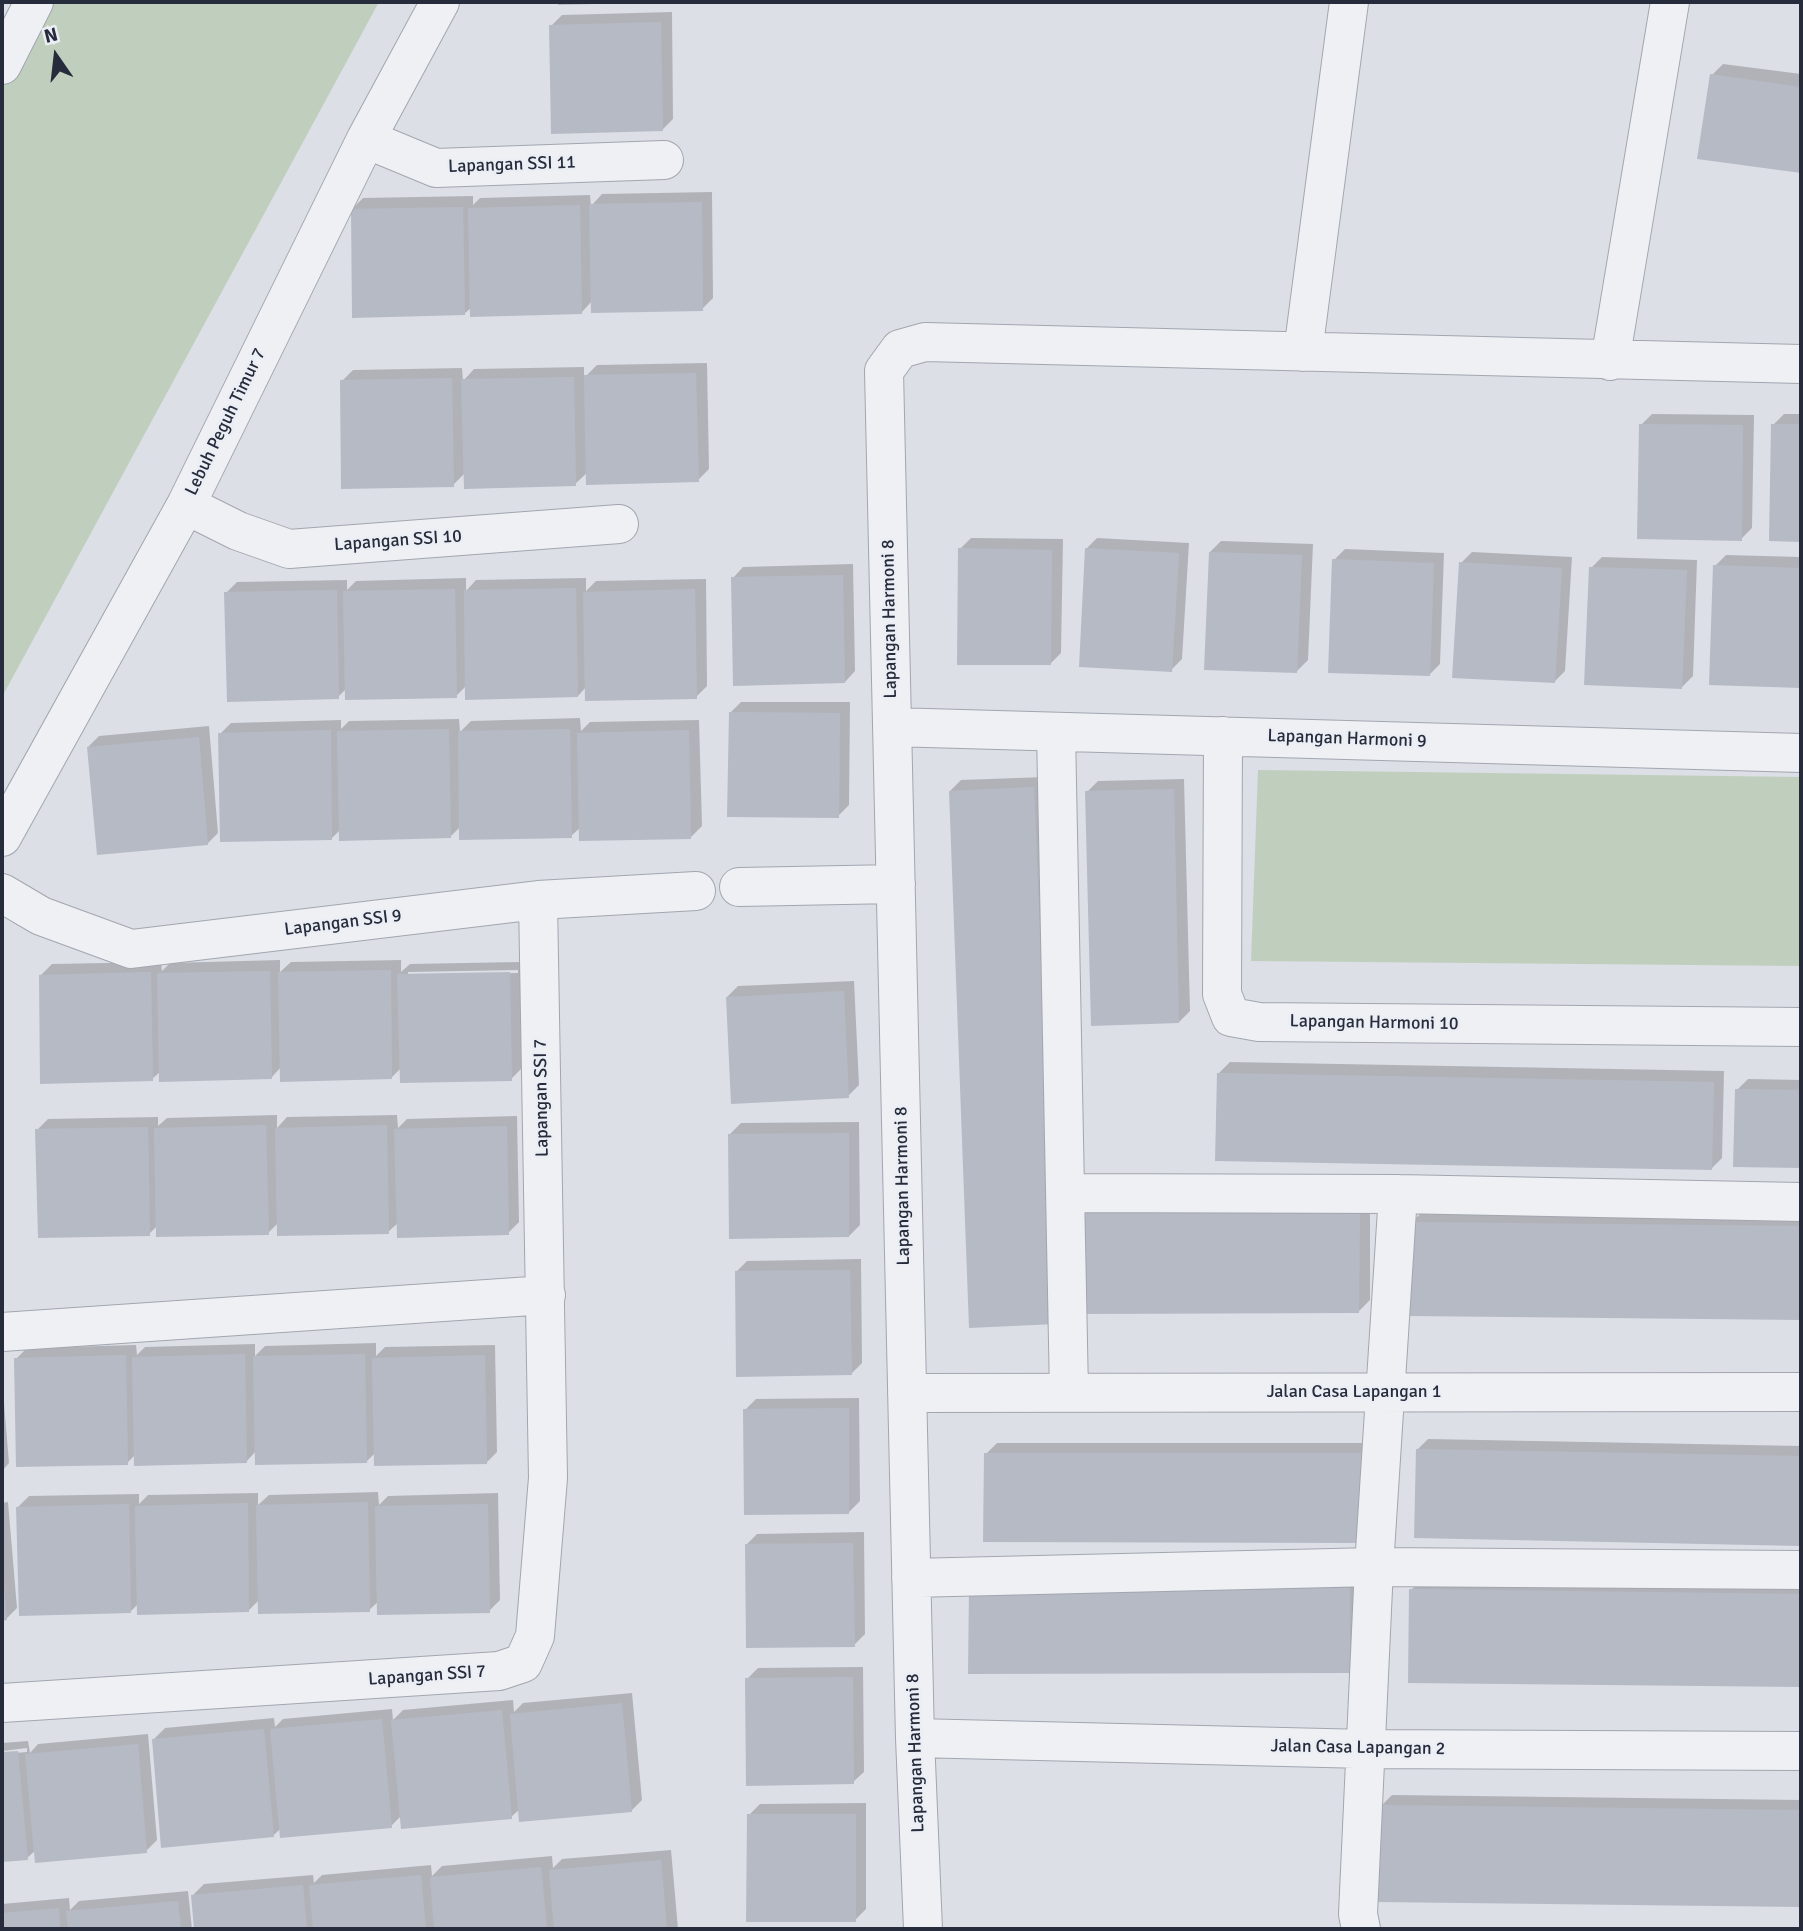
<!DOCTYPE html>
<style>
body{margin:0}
#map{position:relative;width:1803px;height:1931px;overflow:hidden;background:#dcdfe6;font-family:Signika,sans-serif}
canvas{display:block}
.frame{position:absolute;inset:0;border:4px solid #262c3b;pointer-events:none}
.north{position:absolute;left:21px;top:21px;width:70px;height:70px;-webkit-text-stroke:5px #ebeef4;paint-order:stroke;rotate:346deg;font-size:19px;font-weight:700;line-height:28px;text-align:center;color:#262c3b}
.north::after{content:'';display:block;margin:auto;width:24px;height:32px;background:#262c3b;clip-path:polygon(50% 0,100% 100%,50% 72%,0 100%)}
</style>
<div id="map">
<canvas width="1803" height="1931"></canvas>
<div class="frame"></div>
<div class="north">N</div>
</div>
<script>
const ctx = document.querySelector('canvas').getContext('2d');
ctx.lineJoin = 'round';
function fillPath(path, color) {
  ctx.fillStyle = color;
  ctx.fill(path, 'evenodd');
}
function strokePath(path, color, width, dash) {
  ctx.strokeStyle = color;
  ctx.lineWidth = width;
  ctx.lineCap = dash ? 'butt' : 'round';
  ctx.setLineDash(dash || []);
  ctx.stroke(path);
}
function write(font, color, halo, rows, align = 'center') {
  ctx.font = font + ' Signika,sans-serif';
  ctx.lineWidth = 5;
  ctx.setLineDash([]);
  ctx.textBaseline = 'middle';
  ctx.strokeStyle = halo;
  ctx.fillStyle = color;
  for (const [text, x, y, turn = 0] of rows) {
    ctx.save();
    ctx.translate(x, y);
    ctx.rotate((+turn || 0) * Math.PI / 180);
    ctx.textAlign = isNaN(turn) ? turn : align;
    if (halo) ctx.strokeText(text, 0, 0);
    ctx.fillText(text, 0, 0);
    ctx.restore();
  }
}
const green = new Path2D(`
 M44,2H379L2,697V85Z
 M1258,770L1801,777V966L1251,961Z`);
const shadow = new Path2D(`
 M672,12L673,119L662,130L551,26L562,15Z
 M1723,64L1801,74V172L1699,157L1712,75Z
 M712,192L713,298L702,309L592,301L582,312L472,307L464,314L352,209L363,198L473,196V205L480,198L590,195L591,206L602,194Z
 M707,363L709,469L698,480L588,472L575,484L465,473L453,485L342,381L353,370L462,368L463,381L474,369L584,367V378L597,365Z
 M1652,414L1754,415L1752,528L1741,539L1641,425Z
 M1784,414H1801V540H1771L1773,425Z
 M971,538L1063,539L1061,653L1050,664L960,549Z
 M1097,538L1189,543L1182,659L1171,670L1086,549Z
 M1221,541L1313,544L1308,660L1297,671L1210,552Z
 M1345,549L1444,553L1440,664L1429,675L1334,560Z
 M1472,552L1572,557L1565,671L1554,682L1461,563Z
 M1726,555L1801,557V686L1711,683L1715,566Z
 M1602,557L1697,560L1693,676L1682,687L1591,568Z
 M853,564L855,671L845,682L733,578L743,567Z
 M466,578V591L476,580L586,578V591L596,581L706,579L707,686L696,697L586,687L578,696L467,685L456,696L346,689L338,697L226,593L237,582L347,580V590L356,581Z
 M741,702H850L849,805L838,816L730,713Z
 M580,718L581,731L590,722L699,720L702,826L691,837L581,827L571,836L461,826L451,836L341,829L332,838L220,734L231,723L341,720V729L349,721L459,719L460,732L471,721Z
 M209,726L218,833L207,844L88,747L99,736Z
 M1045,777L1066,1311L950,791L961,780Z
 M1184,779L1190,1011L1179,1022L1087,792L1098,781Z
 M280,960V972L291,962L401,960V972L410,964L520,962L522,1068L511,1079L401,1068L391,1078L281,1067L271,1078L161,1071L152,1079L41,975L52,964L161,962L162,971L170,963ZM518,970V973L408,975V972Z
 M854,981L859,1085L848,1096L727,997L738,986Z
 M1230,1062L1724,1071L1722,1158L1711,1169L1219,1073Z
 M1748,1079L1801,1080V1166L1735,1165L1737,1090Z
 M277,1115V1128L287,1117L397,1115L398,1128L407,1119L517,1116L519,1222L508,1233L398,1223L388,1232L278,1223L268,1233L158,1225L149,1234L37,1130L48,1119L158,1117V1126L167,1118Z
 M859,1122L860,1225L849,1236L730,1134L741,1123Z
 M1370,1202V1300L1359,1311L1086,1214L1097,1203Z
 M1423,1211L1801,1215V1318L1410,1314L1412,1222Z
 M861,1259L862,1363L851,1374L736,1272L747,1261Z
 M376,1343V1356L385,1347L495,1345L497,1452L486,1463L376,1452L367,1461L256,1451L246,1462L136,1454L127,1463L16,1359L27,1348L136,1345L137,1355L145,1347L255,1344V1356L265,1346Z
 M2,1379L9,1463L2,1471Z
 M859,1398L860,1501L849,1512L745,1410L756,1399Z
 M1428,1439L1801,1446V1544L1416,1537L1417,1450Z
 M997,1443H1373L1361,1541L986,1454Z
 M378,1492L379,1505L388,1496L498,1493L500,1600L489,1611L379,1601L369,1610L260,1599L249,1610L139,1603L130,1612L18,1507L29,1496L139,1494V1504L148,1495L258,1493V1505L269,1495Z
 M8,1502L17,1608L6,1619H2V1503Z
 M864,1532L865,1634L854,1645L746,1545L757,1534Z
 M1361,1576V1660L1350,1671L971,1588Z
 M1422,1579L1801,1583V1686L1409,1681L1411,1590Z
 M863,1667L864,1772L853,1782L747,1679L758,1668Z
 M632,1693L642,1800L631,1811L520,1809L511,1817L401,1816L391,1826L281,1828L273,1836L154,1739L165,1728L274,1718L275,1727L283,1719L392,1709L393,1720L403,1710L513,1700L514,1712L523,1703Z
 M148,1734L157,1840L146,1851L36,1850L27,1858L2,1860V1754L27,1752V1748L2,1751V1743L28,1741L30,1753L38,1744Z
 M1392,1795L1801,1800V1905L1379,1900L1381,1806Z
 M866,1803V1909L855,1920L749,1815L760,1804Z
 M671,1850L678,1929H196L193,1895L204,1884L313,1875L314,1883L322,1875L431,1865L432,1876L442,1866L552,1856L553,1868L562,1859Z
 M188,1891L192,1929H2V1904L69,1898L70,1910L79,1901Z`);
const building = new Path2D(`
 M558,2H596V4L558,5Z
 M661,22L663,131L551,134L549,25Z
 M1710,74L1801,87V173L1697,159Z
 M702,202L703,311L591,313L589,204Z
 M580,205L582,314L470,317L468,208Z
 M463,207L465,315L352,318L351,209Z
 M696,373L699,482L586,485L584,375Z
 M574,377L576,486L464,489L461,379Z
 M452,378L454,487L341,489L340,380Z
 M1639,424L1743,425L1742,541L1637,539Z
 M1771,424H1801V542L1769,541Z
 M958,548L1052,550L1051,665H957Z
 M1085,548L1179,553L1172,672L1079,667Z
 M1209,552L1302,555L1297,673L1204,670Z
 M1332,559L1434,563L1430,676L1328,673Z
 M1459,562L1562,568L1555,683L1452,678Z
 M1713,565L1801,568V688L1709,685Z
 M1589,567L1687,570L1682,689L1584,685Z
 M843,575L845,683L733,686L731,577Z
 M576,588L578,697L465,700L464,590Z
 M455,589L457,698L345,700L343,591Z
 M695,589L697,699L585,701L583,592Z
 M337,590L339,699L227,702L224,592Z
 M729,712L840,713L839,818L727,817Z
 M449,729L451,838L339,841L337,731Z
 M570,729L572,838L459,840L458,731Z
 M331,730L332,840L220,842L218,733Z
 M689,730L691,839L579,841L577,733Z
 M199,737L208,845L97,855L87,747Z
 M1034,787L1056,1324L969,1328L949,791Z
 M1174,789L1179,1023L1091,1026L1085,791Z
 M391,970L392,1079L280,1082L278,972Z
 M270,971L272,1079L159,1082L157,973Z
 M151,972L153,1081L40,1084L39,975Z
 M510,972L512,1081L400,1083L397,974Z
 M844,991L849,1098L731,1104L726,997Z
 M1217,1073L1714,1082L1712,1170L1215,1161Z
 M1735,1089L1801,1090V1168L1733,1167Z
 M266,1125L269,1235L156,1237L154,1128Z
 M387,1125L389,1234L277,1236L275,1128Z
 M507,1126L509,1235L397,1238L394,1129Z
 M148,1127L150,1236L38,1238L35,1129Z
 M849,1133V1237L729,1239L728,1134Z
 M1360,1212L1359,1313L1084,1314V1213Z
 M1410,1222L1801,1226V1320L1409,1316Z
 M850,1270L852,1375L736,1377L735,1271Z
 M245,1354L247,1463L134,1466L132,1357Z
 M365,1354L367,1463L255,1465L253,1356Z
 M126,1355L128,1465L16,1467L14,1358Z
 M485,1355L487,1464L374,1466L372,1358Z
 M849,1408V1514L744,1515L743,1409Z
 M1416,1449L1801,1456V1546L1414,1538Z
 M984,1453H1363L1362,1543L983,1542Z
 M368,1502L370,1612L258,1614L256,1505Z
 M248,1503L249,1612L137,1615L135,1506Z
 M129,1504L131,1613L19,1616L16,1507Z
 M488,1504L490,1613L377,1615L375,1506Z
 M853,1543L855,1647L746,1648L745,1544Z
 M2,1587H4L7,1620L2,1621Z
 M969,1587H1350V1673L968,1674Z
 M1409,1589L1801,1594V1687L1408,1683Z
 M853,1677L854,1784L746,1786L745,1678Z
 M622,1703L632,1812L519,1822L510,1714Z
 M502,1710L512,1819L401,1829L391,1720Z
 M382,1719L392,1828L280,1838L270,1729Z
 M264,1729L274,1837L161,1848L152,1739Z
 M138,1744L147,1853L35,1863L25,1754Z
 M18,1751L28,1860L2,1862V1752Z
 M1379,1805L1801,1810V1907L1377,1902Z
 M747,1814H856V1922H746Z
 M661,1860L667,1929H554L549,1870Z
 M541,1867L547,1929H434L430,1877Z
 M421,1875L426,1929H313L309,1885Z
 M303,1885L307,1929H194L191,1895Z
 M178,1901L181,1929H68L66,1911Z
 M59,1908L60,1929H2V1913Z`);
const minor = new Path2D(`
 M2,65L34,2
 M366,139L436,168L664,160
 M1303,352L1349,2
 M1610,361L1670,2
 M186,505L238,531L289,549L619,524
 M892,727L1801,753
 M1056,732L1069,1393
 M1223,736L1222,994L1231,1017L1259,1022L1801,1027
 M2,837L186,505L366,139L440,2
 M739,887L896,884
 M2,893L41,916L131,949L538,900L696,891
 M1067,1193L1398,1194L1801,1202
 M2,1332L546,1295
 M907,1393L1801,1392
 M911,1578L1374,1567L1801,1570
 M2,1703L499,1671L523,1663L535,1636L548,1478L538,900
 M915,1738L1366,1749L1801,1751
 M923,1929L915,1738L884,371L900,349L925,342L1801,364
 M1361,1929L1358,1914L1374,1567L1398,1194`);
const streetNames = [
 ["Lapangan SSI 11",512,165,-2],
 ["Lebuh Peguh Timur 7",226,422,-64],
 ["Lapangan SSI 10",398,541,-4],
 ["Lapangan Harmoni 8",890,619,-91],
 ["Lapangan Harmoni 9",1347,739,2],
 ["Lapangan SSI 9",343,923,-7],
 ["Lapangan Harmoni 10",1374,1023,1],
 ["Lapangan SSI 7",542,1098,-91],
 ["Lapangan Harmoni 8",903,1186,-91],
 ["Jalan Casa Lapangan 1",1354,1392],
 ["Lapangan SSI 7",427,1676,-4],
 ["Jalan Casa Lapangan 2",1358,1748,1],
 ["Lapangan Harmoni 8",916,1753,-92]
];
fillPath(green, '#c0cfbd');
fillPath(shadow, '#0003');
fillPath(building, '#b6bac5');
strokePath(minor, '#a2a6af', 40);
strokePath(minor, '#eef0f4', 38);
write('18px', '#262c3b', '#ebeef4', streetNames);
</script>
